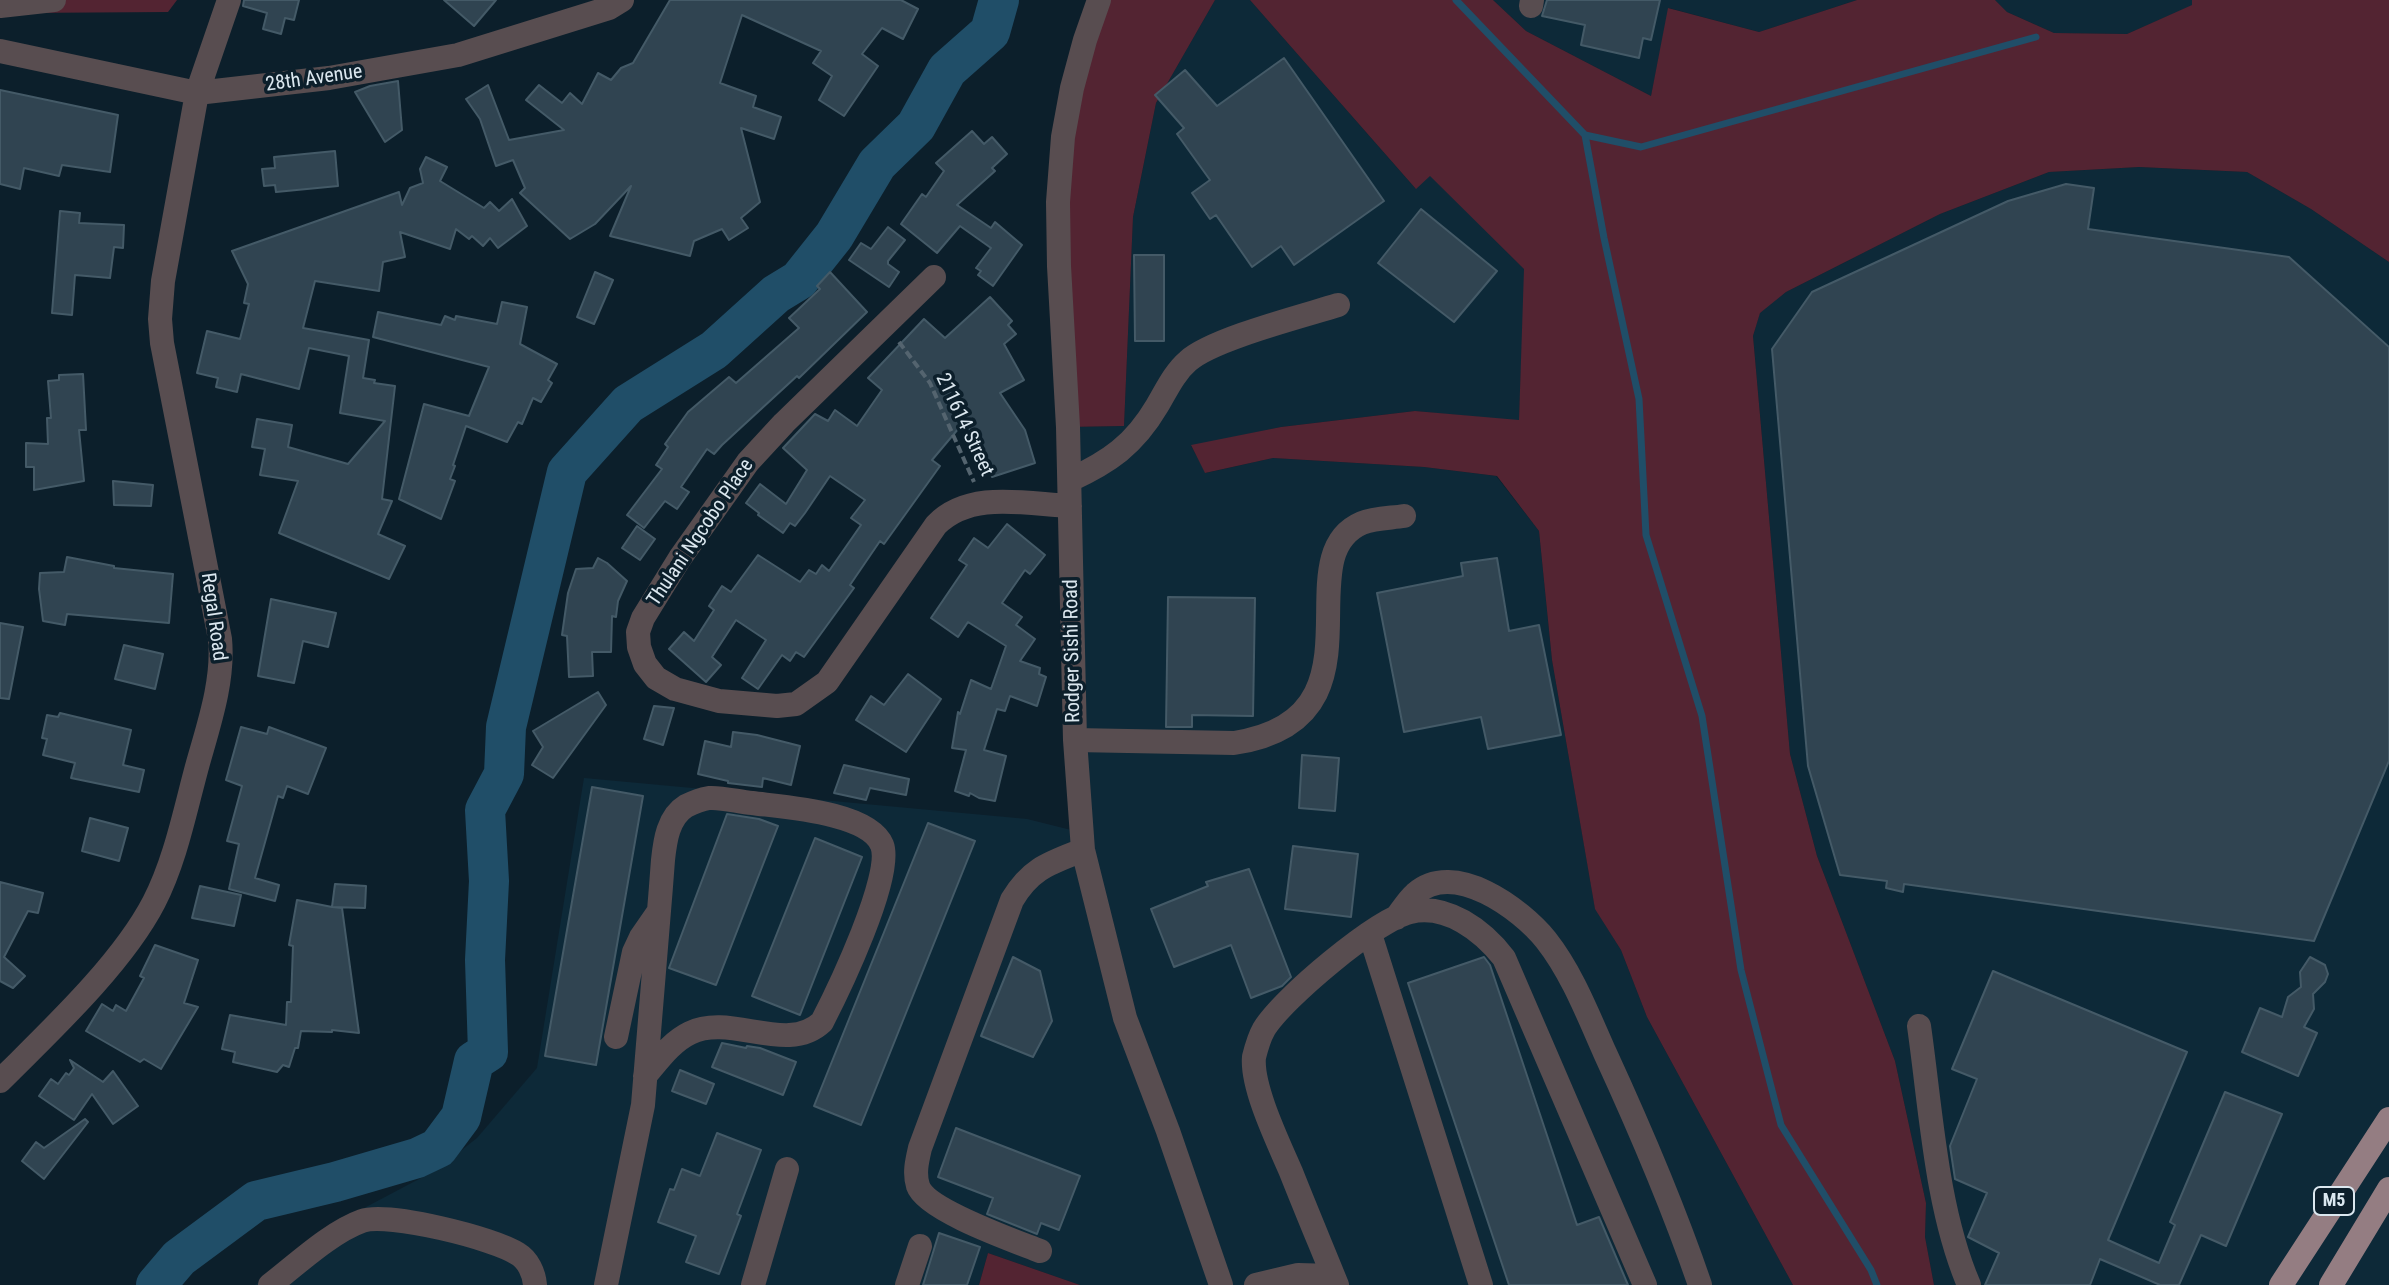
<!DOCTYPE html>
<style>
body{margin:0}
canvas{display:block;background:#0c1f2b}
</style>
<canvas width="2389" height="1285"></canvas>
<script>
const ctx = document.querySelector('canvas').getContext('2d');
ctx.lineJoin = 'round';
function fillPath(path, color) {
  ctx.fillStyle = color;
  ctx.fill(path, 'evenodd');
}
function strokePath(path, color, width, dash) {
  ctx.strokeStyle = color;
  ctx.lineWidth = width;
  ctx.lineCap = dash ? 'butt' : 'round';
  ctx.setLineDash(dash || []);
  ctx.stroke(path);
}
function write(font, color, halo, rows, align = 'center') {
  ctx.font = font + ' "Roboto Condensed",sans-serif';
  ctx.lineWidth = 7;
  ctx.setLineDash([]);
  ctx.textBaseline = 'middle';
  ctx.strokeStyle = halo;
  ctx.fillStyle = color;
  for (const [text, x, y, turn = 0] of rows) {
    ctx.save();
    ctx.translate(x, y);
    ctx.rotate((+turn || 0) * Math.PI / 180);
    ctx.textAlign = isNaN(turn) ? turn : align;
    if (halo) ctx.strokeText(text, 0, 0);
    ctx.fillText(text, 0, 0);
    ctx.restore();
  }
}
const built = new Path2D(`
 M1215,0H1250L1415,188L1430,175L1525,270L1519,421L1415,411L1281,427L1191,446L1206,473L1273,458L1424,467L1496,476L1539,531L1552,660L1595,908L1621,950L1647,1017L1793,1285H1080L988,1253L979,1285H255L351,1215L438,1169L477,1138L537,1068L584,778L1027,819L1083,833L1068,427L1124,426L1133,217L1156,103Z
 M1493,0H1857L1759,32L1669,8L1651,96L1526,31Z
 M1995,0H2192L2193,5L2127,34L2054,33L2007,12Z
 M2139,167L2247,172L2311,209L2389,262V1285H1934L1925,1237L1926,1203L1895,1061L1817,856L1790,754L1753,336L1760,312L1786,292L1940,214L2049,172Z`);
const green = new Path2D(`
 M15,0H177L168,12L15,13Z
 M1100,0H1215L1156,103L1133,217L1124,426L1068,427L1059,203Z
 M1250,0H1493L1526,31L1651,96L1668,8L1759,32L1857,0H1995L2007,12L2054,33L2127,34L2192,5V0H2389V262L2311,209L2247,172L2139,167L2049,172L1940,214L1786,292L1760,313L1753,336L1790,754L1817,856L1895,1061L1926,1203L1925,1237L1934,1285H1793L1647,1017L1621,950L1595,909L1552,660L1539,531L1497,476L1424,467L1273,458L1205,473L1191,445L1281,427L1415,411L1519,420L1524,269L1430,176L1416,189Z
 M988,1253L1080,1285H979Z`);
const stream = new Path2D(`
 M1456,0L1585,135L1641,147L2036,37
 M1585,135L1604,238L1639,399L1646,535L1702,716L1741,970L1781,1125L1871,1270L1877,1285`);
const river = new Path2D(`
 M156,1285L179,1258L256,1201L335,1182L417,1158L438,1148L461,1117L474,1061L488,1052L485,960L489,881L485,810L504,774L506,727L567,472L628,404L714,350L776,294L799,280L834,236L877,164L916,126L947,70L990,32L999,0`);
const building = new Path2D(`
 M244,0H299L294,20L285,18L281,34L263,29L267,13L243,6Z
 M444,0H496L474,26Z
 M670,0H901L918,9L903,39L882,28L862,54L878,66L844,116L819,100L832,76L813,63L821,51L742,15L720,83L756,96L753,107L781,117L774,139L741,128L760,202L741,218L748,228L729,240L722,229L694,241L690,256L610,236L631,186L595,224L570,239L520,193L525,188L513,160L496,166L480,119L466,99L488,85L509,140L564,130L526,100L539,85L562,103L570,93L582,104L598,73L611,80L621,68L633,63Z
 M1547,0H1660L1651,40L1643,38L1639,58L1581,45L1585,25L1542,16Z
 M1284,58L1384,201L1294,265L1281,246L1252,267L1216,215L1210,219L1192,193L1210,180L1177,134L1184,128L1155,95L1185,70L1217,106Z
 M398,81L402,130L385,142L355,92L370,86Z
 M0,90L118,115L110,172L62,165L59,176L24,168L20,189L0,184Z
 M972,131L984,144L992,137L1007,154L992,168L995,171L957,205L991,228L995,222L1022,245L993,286L978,275L981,271L976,268L991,248L960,226L937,253L901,224L922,194L926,197L944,171L936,163Z
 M335,151L338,186L276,192L275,185L264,186L262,169L275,168L274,157Z
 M426,157L447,167L440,181L484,208L490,202L499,211L512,199L527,226L498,248L490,238L483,246L472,236L469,239L456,229L450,249L400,232L405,257L383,262L379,291L315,281L303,328L369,340L363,378L375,380L374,383L395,386L382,499L392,501L378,534L405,546L389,579L279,533L298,481L260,475L265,449L252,447L257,419L292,425L288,447L348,464L385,421L340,413L349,356L309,348L299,389L241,374L237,392L216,387L218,378L197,373L207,331L240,339L249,304L244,303L248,284L232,251L399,192L402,205L410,188L423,183L420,169Z
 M2066,184L2094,188L2088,229L2289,257L2389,347V761L2314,941L1904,884L1903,892L1886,888L1887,881L1840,875L1808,766L1772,349L1812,292L2008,201Z
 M1421,209L1497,271L1454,322L1378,263Z
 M60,211L80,213L79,223L124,225L123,248L114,247L110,278L75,275L72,315L52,313Z
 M888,227L905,240L888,261V264L899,272L889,287L849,260L861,243L871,249Z
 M1134,255H1164V341H1135Z
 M595,272L613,280L594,324L577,317Z
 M830,272L867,312L799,378L797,376L722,445L714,454L707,449L681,487L689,492L677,509L665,501L644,528L627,515L662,469L656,465L668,447L665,444L688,412L729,377L736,383L799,328L789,318L820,289L817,286Z
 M990,297L1012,321L1008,325L1016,334L1004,344L1024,380L1000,393L1025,430L1035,463L992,477L984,451L964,422L932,460L940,466L884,544L880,541L850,585L854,588L804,657L796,652L790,661L782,655L758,689L742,678L766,640L736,620L712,657L721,665L706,682L669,649L684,632L694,641L714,610L709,606L722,586L731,592L758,555L800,582L809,570L816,574L822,565L829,571L861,525L851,518L865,500L830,476L805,513L795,526L790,523L783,533L758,515L759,513L746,503L760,484L786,504L807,470L783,448L815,414L828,421L835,410L857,426L882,390L868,378L924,319L945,338Z
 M502,302L527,307L520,344L557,364L548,380L552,383L541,402L533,398L522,424L518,422L507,442L466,426L453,465L455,466L450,479L455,481L441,519L399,499L424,404L469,416L489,367L373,337L378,312L441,325L445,316L455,320L456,316L497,324Z
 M83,374L86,430H79L84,481L34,490V467H26V443L48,444L47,418H51L48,381L59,380V375Z
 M113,481L153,485L151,506L114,505Z
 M1007,524L1045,555L1030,574L1025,570L1002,603L1022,617L1016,625L1035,639L1020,661L1040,668L1039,674L1046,677L1037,706L1010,696L1005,711L997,709L984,750L1006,756L995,801L979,798L970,793L969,796L955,791L966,750L952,748L958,712L960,714L971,680L991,689L1006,646L968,622L958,637L931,618L967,565L959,560L974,538L988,548Z
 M637,526L655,539L640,560L622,548Z
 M67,557L114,566V568L173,574L169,623L67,614L65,625L43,621L39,589L40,573L64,572Z
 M598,558L607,563L627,581L618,601L616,617L612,616L611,652H592L593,676L569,677L567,636L562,635L568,593L576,569L593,568Z
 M1497,558L1509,631L1539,625L1561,735L1488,749L1481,717L1404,732L1377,593L1463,576L1461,563Z
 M1168,597L1255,598L1253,716L1192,715V727H1166Z
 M271,599L336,613L328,647L303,641L294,683L258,676Z
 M0,623L23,627L9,699L0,698Z
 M124,645L163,654L155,689L115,679Z
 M908,674L941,699L906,752L856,720L871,696L884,705Z
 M598,692L606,705L553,778L532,765L543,747L533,731Z
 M654,706L674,708L663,745L644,739Z
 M60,713L131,730L123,765L144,770L139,792L71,778L75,763L43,755L47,739L42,738L47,715L58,717Z
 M241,727L267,734L269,727L326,748L308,794L287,786L283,798L278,796L255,878L279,885L275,901L229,889L239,844L227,841L242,786L226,780Z
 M733,732L757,735L800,746L791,785L763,778L762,787L728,783V781L698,774L705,741L731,747Z
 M1302,755L1339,758L1335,811L1299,808Z
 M844,765L909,779L906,795L870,788L866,800L834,793Z
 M592,787L643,796L596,1065L545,1056Z
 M727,814L759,819L778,826L716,985L669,968Z
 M90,818L128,828L119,861L82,851Z
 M928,823L975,841L861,1125L814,1106Z
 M815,838L862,857L800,1015L752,996Z
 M1293,846L1358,854L1351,917L1285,909Z
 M1249,869L1291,977L1282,986L1251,998L1231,945L1174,967L1151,909L1208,886L1206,882Z
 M0,882L43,893L38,913L28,911L4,957L25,976L13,988L0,981Z
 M335,884L366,886L365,908L332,907L342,908L359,1033L332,1030V1032L301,1031L298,1048H295L289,1067L283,1065L277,1072L233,1062L235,1052L222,1049L230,1015L286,1025L287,1002H291L293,946L289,945L297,900L332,907Z
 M200,886L241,895L234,926L192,918Z
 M155,945L198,960L184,1003L198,1007L161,1069L144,1059L140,1062L86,1031L102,1004L113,1011L116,1005L126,1011L144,978L140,976Z
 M1013,957L1040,971L1052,1021L1033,1057L981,1036Z
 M1484,957L1490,965L1577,1225L1599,1217L1628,1285H1509L1408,983Z
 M2310,957L2325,965L2328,974L2325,982L2313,994L2314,1009L2304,1027L2317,1033L2298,1076L2242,1052L2260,1008L2282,1017L2288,997L2301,987L2300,972Z
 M1993,971L2187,1052L2108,1240L2159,1263L2175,1225L2170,1222L2225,1092L2282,1114L2226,1246L2201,1235L2179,1285H2160L2100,1259L2090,1285H1985L1999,1253L1968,1237L1987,1193L1955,1179L1950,1146L1977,1079L1952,1069Z
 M722,1043L746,1048L747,1046L760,1048L796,1062L783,1095L712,1067Z
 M70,1060L103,1082L113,1071L138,1106L113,1124L92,1094L74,1120L39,1096L51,1079L58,1084L66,1073L69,1075L74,1068Z
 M680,1070L714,1084L706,1104L672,1091Z
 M85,1119L88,1122L44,1179L22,1161L36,1142L44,1148Z
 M956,1128L1080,1176L1059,1230L1041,1223L1037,1234L987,1214L993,1198L938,1177Z
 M717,1133L761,1150L737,1214L741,1216L719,1274L686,1262L696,1236L658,1222L670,1189L674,1190L682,1169L700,1176Z
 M939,1233L980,1247L967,1285H923Z`);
const path = new Path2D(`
 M899,342L930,383L974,482`);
const minor = new Path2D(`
 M1099,0L1085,40L1072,88L1063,137L1058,202L1059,266L1068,427L1075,740L1083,850L1125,1018L1168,1131L1221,1285
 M0,6L54,0
 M1531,6L1532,0
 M0,51L197,93L329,78L458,55L609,8L622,0
 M934,277L784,423L748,462L680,558L643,618L638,632L639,647L645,664L656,678L675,689L719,701L777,706L796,704L827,682L936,525C970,490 1026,504 1070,506
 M1070,480C1109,462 1134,445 1157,406C1166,391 1174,373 1188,361C1212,339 1303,316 1338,305
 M1075,740L1234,743C1393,719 1282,557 1362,523C1374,518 1391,518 1404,516
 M1396,918C1402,910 1408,900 1415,894C1454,859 1521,909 1546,940C1572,973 1588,1015 1605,1053C1640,1129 1673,1206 1700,1285
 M1370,934L1481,1285
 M1919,1026C1931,1110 1936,1208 1969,1285
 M616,1037L634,952L641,937L659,911
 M0,1081C50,1031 122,964 154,902C176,859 185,810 198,763C209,724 224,680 220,639L162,343L160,319L163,281L197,93L229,0
 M1040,1251C1015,1241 926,1210 918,1186C914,1173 917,1161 920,1148L1012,900C1031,868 1050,863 1083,850
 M270,1285C296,1265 331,1232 362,1221C388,1212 494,1238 518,1254C528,1260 534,1273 535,1285
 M606,1285L643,1105C649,1024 657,942 663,860C665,841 668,817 686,806C692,803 703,799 709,798C722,797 739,802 752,803C782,807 869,812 882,845C894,875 838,991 822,1022C787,1055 731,1013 690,1033C671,1042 658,1061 645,1076
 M753,1285L787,1169
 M907,1285L920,1246
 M1256,1285L1298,1275L1333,1276
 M1337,1285C1322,1248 1306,1210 1291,1172C1279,1144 1251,1087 1254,1057C1256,1049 1260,1036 1264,1029C1283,998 1376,920 1410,912C1447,903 1483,931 1504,958L1645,1285`);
const major = new Path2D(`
 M2281,1285L2389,1119
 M2331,1285L2389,1189`);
const shields = [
 [2334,1201,40]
];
const shieldNames = [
 ["M5",2334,1201]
];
const streetNames = [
 ["28th Avenue",314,79,-8],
 ["211614 Street",964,425,65],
 ["Thulani Ngcobo Place",701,533,-56],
 ["Regal Road",213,617,82],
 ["Rodger Sishi Road",1073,651,-91]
];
fillPath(built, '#0d2938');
fillPath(green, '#532432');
strokePath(stream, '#204e68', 7);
strokePath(river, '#204e68', 40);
fillPath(building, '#304451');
strokePath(building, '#445a67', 2);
strokePath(path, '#54646f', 4, [8, 4]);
strokePath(minor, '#584d50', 24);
strokePath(major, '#947d82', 24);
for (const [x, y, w] of shields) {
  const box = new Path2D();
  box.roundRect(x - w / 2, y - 14, w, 28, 6);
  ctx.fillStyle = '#0c1f2b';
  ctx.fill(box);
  strokePath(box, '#dbe7ef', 2);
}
write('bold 18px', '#dbe7ef', null, shieldNames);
write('20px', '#dbe7ef', '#0c1f2b', streetNames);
</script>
